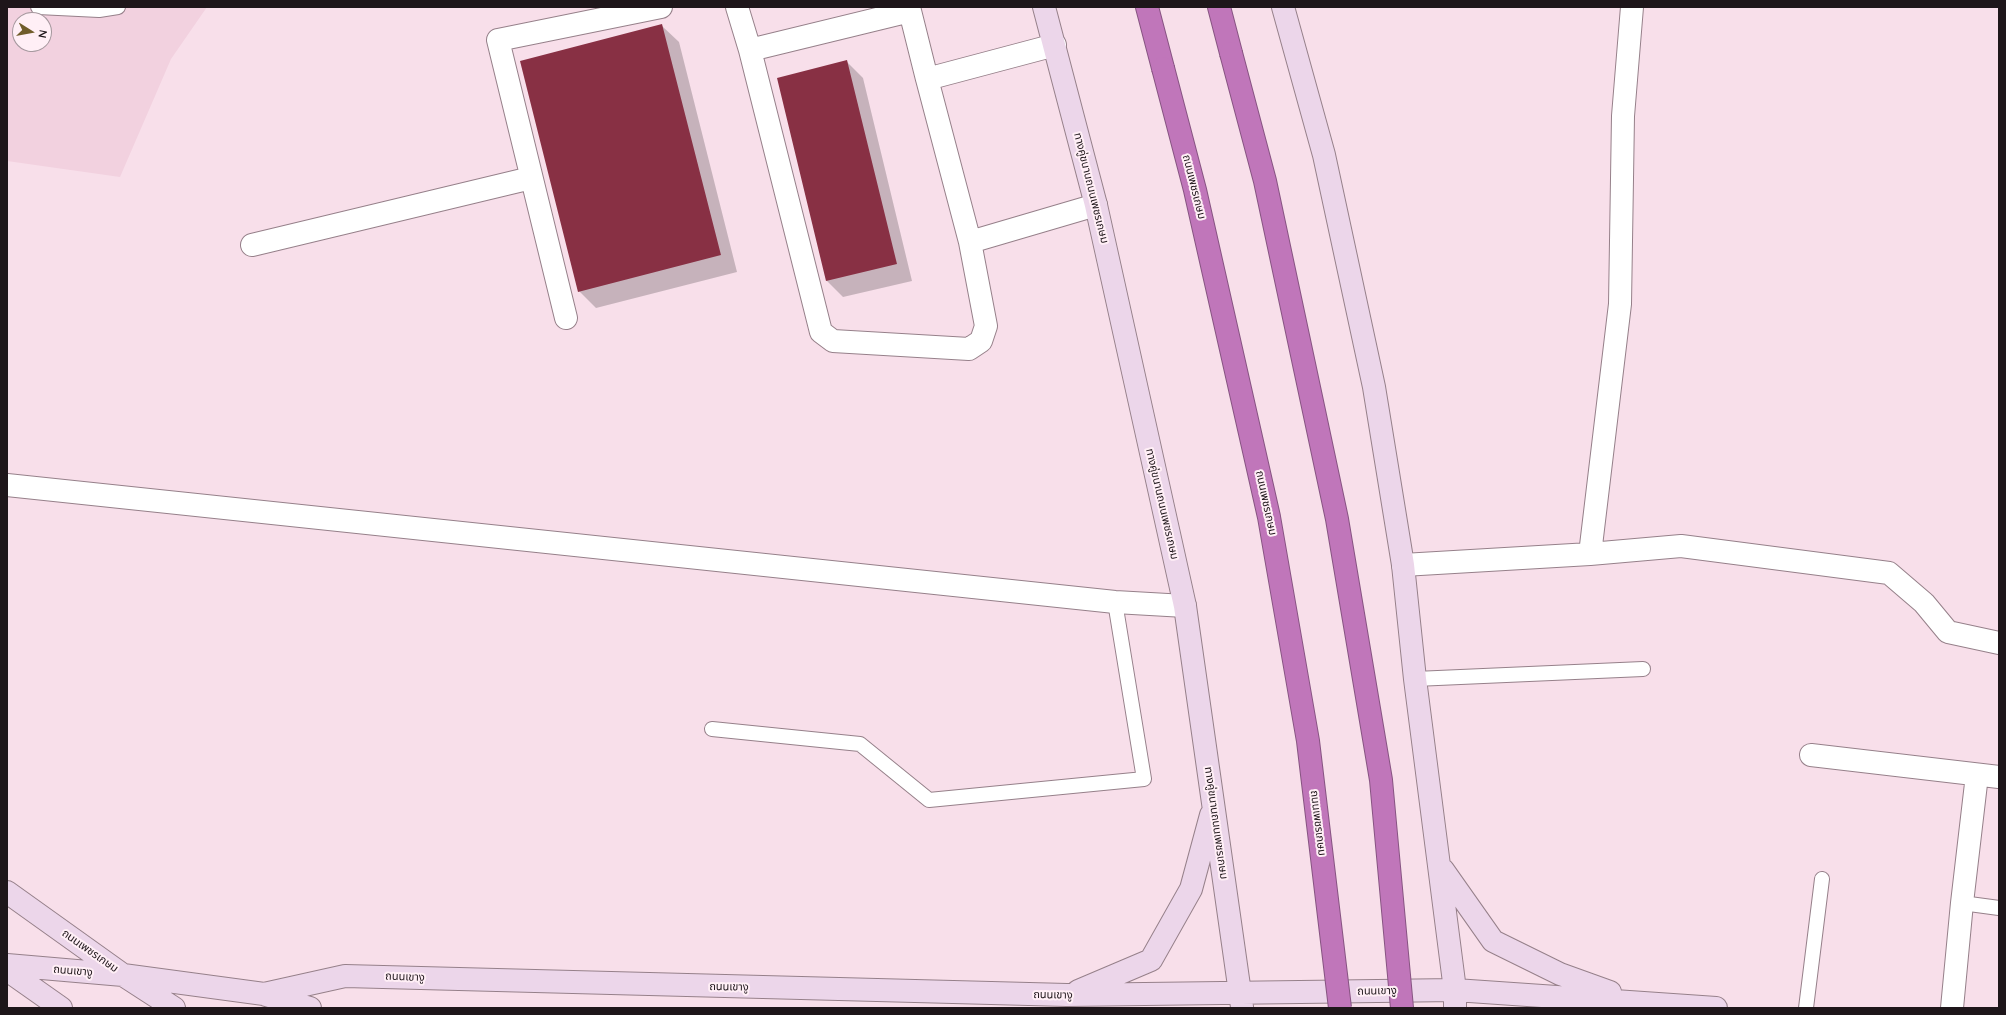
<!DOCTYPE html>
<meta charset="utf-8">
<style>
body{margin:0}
#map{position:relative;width:2006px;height:1015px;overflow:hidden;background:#f8dfea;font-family:Quicksand,sans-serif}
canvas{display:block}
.frame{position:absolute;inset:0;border:8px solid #1e161a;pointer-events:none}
.north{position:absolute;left:12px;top:12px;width:40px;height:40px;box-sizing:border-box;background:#ffeff6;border:1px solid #a5989e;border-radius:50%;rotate:101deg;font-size:11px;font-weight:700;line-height:16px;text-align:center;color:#1e161a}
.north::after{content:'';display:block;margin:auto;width:14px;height:18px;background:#705d2b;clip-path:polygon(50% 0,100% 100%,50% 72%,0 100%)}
</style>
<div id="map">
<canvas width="2006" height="1015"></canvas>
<div class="frame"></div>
<div class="north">N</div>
</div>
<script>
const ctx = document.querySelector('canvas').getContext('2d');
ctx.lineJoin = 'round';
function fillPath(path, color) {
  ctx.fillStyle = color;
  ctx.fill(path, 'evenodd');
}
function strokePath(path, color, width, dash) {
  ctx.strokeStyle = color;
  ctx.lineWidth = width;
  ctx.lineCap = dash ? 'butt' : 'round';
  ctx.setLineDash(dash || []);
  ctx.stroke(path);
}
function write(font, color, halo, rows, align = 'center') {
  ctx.font = font + ' Quicksand,"Noto Sans Thai",sans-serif';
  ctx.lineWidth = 4;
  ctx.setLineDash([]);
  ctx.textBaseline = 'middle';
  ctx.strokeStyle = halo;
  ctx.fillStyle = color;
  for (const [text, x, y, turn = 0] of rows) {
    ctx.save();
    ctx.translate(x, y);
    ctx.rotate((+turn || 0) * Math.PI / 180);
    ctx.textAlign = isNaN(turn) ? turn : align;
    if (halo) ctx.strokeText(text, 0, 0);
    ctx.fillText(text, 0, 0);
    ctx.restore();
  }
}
const built = new Path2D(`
 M7,7H207L171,59L120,177L7,161ZM20,20H44V44H20Z`);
const shadow = new Path2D(`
 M662,26L679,42L737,272L596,308L579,291Z
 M847,62L863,78L912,281L843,297L827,281L778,79Z`);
const building = new Path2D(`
 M662,24L721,255L578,292L520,61Z
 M847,60L897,264L826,281L777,78Z`);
const lane = new Path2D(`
 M38,7L99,10L118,7
 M1415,679L1643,669
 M712,729L860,744L929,800L1144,779L1115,602
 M1962,903L1999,908
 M1806,1008L1822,879`);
const street = new Path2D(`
 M737,7L750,50
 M927,79L970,242L986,326L981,341L969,349L833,341L821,332L750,50L910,11L927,79L1055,45
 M970,242L1096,205
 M252,245L531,178
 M566,318L498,40L661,7
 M7,485L1115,602L1185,606
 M1590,554L1620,304L1623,116L1632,7
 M1403,565L1590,554L1681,546L1889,573L1924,603L1948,632L1999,643
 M1811,755L1999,777
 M1952,1008L1962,903L1977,775`);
const secondary = new Path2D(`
 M1044,7L1096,205L1185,606L1242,1007
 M1283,7L1324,155L1374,387L1403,565L1415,679L1455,990V1008
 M1443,870L1493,941L1560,974L1610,992
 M7,892L123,975L174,1008
 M7,965L123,975L264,994L345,976L1067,995L1455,990L1716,1008
 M7,970L61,1008
 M1078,991L1151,960L1191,889L1211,815
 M266,995L310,1008`);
const highway = new Path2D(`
 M1147,7L1163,68
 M1219,7L1231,53`);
const highwayBridge = new Path2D(`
 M1231,53L1265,181L1337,519L1381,780L1402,1008
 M1163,68L1195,190L1269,517L1308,741L1340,1008`);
const streetNames = [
 ["ถนนเพชรเกษม",1194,187,76],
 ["ทางคู่ขนานถนนเพชรเกษม",1091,188,76],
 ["ถนนเพชรเกษม",1266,503,78],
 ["ทางคู่ขนานถนนเพชรเกษม",1162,504,77],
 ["ทางคู่ขนานถนนเพชรเกษม",1216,823,82],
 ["ถนนเพชรเกษม",1318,823,83],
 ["ถนนเพชรเกษม",90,951,35],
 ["ถนนเขางู",73,971,5],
 ["ถนนเขางู",405,977,2],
 ["ถนนเขางู",729,987,1],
 ["ถนนเขางู",1377,991,-1],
 ["ถนนเขางู",1053,995,1]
];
fillPath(built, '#f2d1df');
fillPath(shadow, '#0003');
fillPath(building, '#883044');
strokePath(lane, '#96808a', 16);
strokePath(street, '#96808a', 24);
strokePath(secondary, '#96808a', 24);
strokePath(highway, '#875482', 24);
strokePath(lane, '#fff', 14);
strokePath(street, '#fff', 22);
strokePath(secondary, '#ecd6ea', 22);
strokePath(highway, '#c076ba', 22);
strokePath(highwayBridge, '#875482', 24, []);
strokePath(highwayBridge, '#c076ba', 22);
write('11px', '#1e161a', '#ffeff6', streetNames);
</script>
